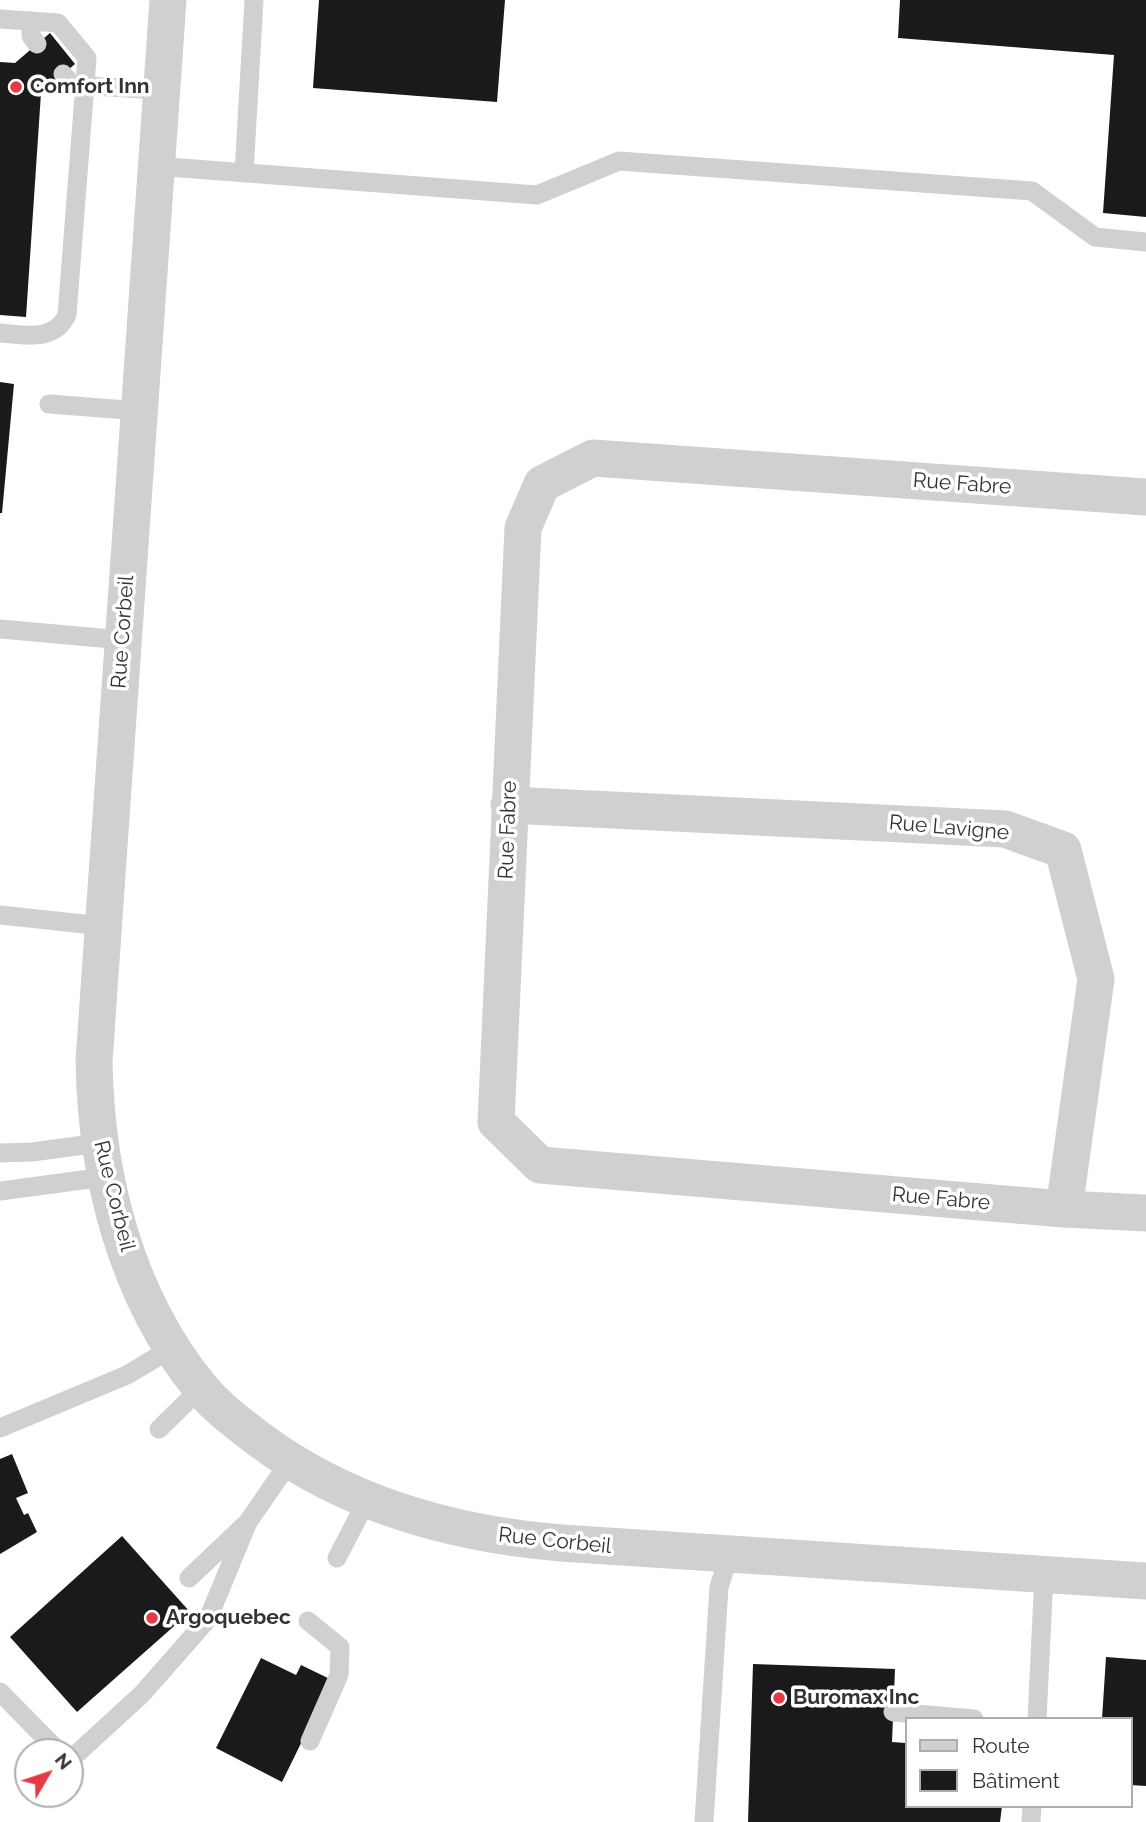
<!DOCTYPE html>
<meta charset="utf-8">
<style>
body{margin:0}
#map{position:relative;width:1146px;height:1822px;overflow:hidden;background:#fff;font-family:Raleway,sans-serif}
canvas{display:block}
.legend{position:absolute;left:905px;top:1717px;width:228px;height:91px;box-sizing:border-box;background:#fff;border:2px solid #adadad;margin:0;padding:9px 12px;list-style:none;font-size:21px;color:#333}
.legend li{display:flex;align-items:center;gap:14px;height:35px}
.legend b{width:35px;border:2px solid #adadad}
.north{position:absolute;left:14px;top:1738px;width:70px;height:70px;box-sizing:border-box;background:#fff;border:2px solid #adadad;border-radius:50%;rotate:51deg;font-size:19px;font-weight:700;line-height:28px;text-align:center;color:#333}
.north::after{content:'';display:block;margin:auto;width:24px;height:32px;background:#e63946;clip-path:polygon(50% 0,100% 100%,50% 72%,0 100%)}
</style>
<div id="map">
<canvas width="1146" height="1822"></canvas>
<ul class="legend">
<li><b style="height:9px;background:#d0d0d0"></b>Route</li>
<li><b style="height:19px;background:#1a1a1a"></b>Bâtiment</li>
</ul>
<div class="north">N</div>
</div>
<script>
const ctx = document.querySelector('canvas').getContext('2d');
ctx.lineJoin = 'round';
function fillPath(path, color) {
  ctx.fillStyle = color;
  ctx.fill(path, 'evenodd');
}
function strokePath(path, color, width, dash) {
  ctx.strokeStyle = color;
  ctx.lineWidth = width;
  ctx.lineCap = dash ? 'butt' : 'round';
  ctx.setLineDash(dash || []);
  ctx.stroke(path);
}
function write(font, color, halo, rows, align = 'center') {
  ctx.font = font + ' Raleway,sans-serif';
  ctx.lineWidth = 7;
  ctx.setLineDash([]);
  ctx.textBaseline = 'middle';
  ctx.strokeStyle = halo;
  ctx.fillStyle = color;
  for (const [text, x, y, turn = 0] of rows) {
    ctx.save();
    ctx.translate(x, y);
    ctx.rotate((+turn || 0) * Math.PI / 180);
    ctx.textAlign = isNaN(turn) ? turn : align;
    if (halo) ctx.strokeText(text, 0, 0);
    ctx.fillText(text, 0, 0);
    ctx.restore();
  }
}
const building = new Path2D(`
 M319,0H505L497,102L313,88Z
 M900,0H1146V217L1103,213L1114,55L898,38Z
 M50,33L75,64L41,93L26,317L0,315V62L15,63Z
 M0,382L14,384L2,513H0Z
 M12,1454L28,1493L16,1498L24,1515L28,1513L37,1532L0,1554V1459Z
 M122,1536L190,1612L77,1712L10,1637Z
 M1106,1657L1146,1660V1786L1130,1785V1719H1102Z
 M261,1658L296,1675L301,1665L332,1680L282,1782L216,1748Z
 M753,1664L895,1669L892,1742L906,1743V1806H1002L1000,1822H748Z`);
const service = new Path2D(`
 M0,19L58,23L87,58L67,315C54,342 25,335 0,333
 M31,21V36L37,44
 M63,74L72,85L161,90
 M155,166L537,195L619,161L1032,191L1095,237L1146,242
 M244,173L254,0
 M49,404L140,411
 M0,629L123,640
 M0,915L103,926
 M0,1153L32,1152L99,1143
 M0,1191L105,1177
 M0,1428L127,1375L172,1348
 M159,1429L201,1388
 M337,1558L367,1500
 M189,1578L248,1522L290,1461
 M308,1621L340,1647L339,1675L310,1741
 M0,1692L59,1752
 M893,1712L974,1719
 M1037,1719L1044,1575
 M70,1760L142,1694L208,1619L248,1522
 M704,1822L719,1587L729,1556
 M1031,1822L1032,1806`);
const minor = new Path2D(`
 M168,0L94,1061C96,1177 126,1296 200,1387C217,1408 239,1424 260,1440C348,1505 453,1534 561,1543L1146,1581
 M1146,497L593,458L542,484L523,528L496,1122L540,1165L1064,1209L1146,1213
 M509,805L1005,829L1063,850L1096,979L1064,1209`);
const markers = [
 [16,87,7,"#e63946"],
 [152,1618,7,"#e63946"],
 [779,1698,7,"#e63946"]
];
const poiNames = [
 ["Comfort Inn",30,87],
 ["Argoquebec",166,1618],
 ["Buromax Inc",793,1698]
];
const streetNames = [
 ["Rue Fabre",962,484,4],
 ["Rue Corbeil",123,632,-86],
 ["Rue Lavigne",949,828,5],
 ["Rue Fabre",508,830,-88],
 ["Rue Corbeil",114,1196,76],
 ["Rue Fabre",941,1199,5],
 ["Rue Corbeil",555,1541,6]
];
fillPath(building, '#1a1a1a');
strokePath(service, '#d0d0d0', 19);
strokePath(minor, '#d0d0d0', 37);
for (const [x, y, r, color] of markers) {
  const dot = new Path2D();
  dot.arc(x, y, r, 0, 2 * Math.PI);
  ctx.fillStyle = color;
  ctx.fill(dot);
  strokePath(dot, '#fff', 2.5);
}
write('bold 21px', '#333', '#fff', poiNames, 'left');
write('21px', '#333', '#fff', streetNames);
</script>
